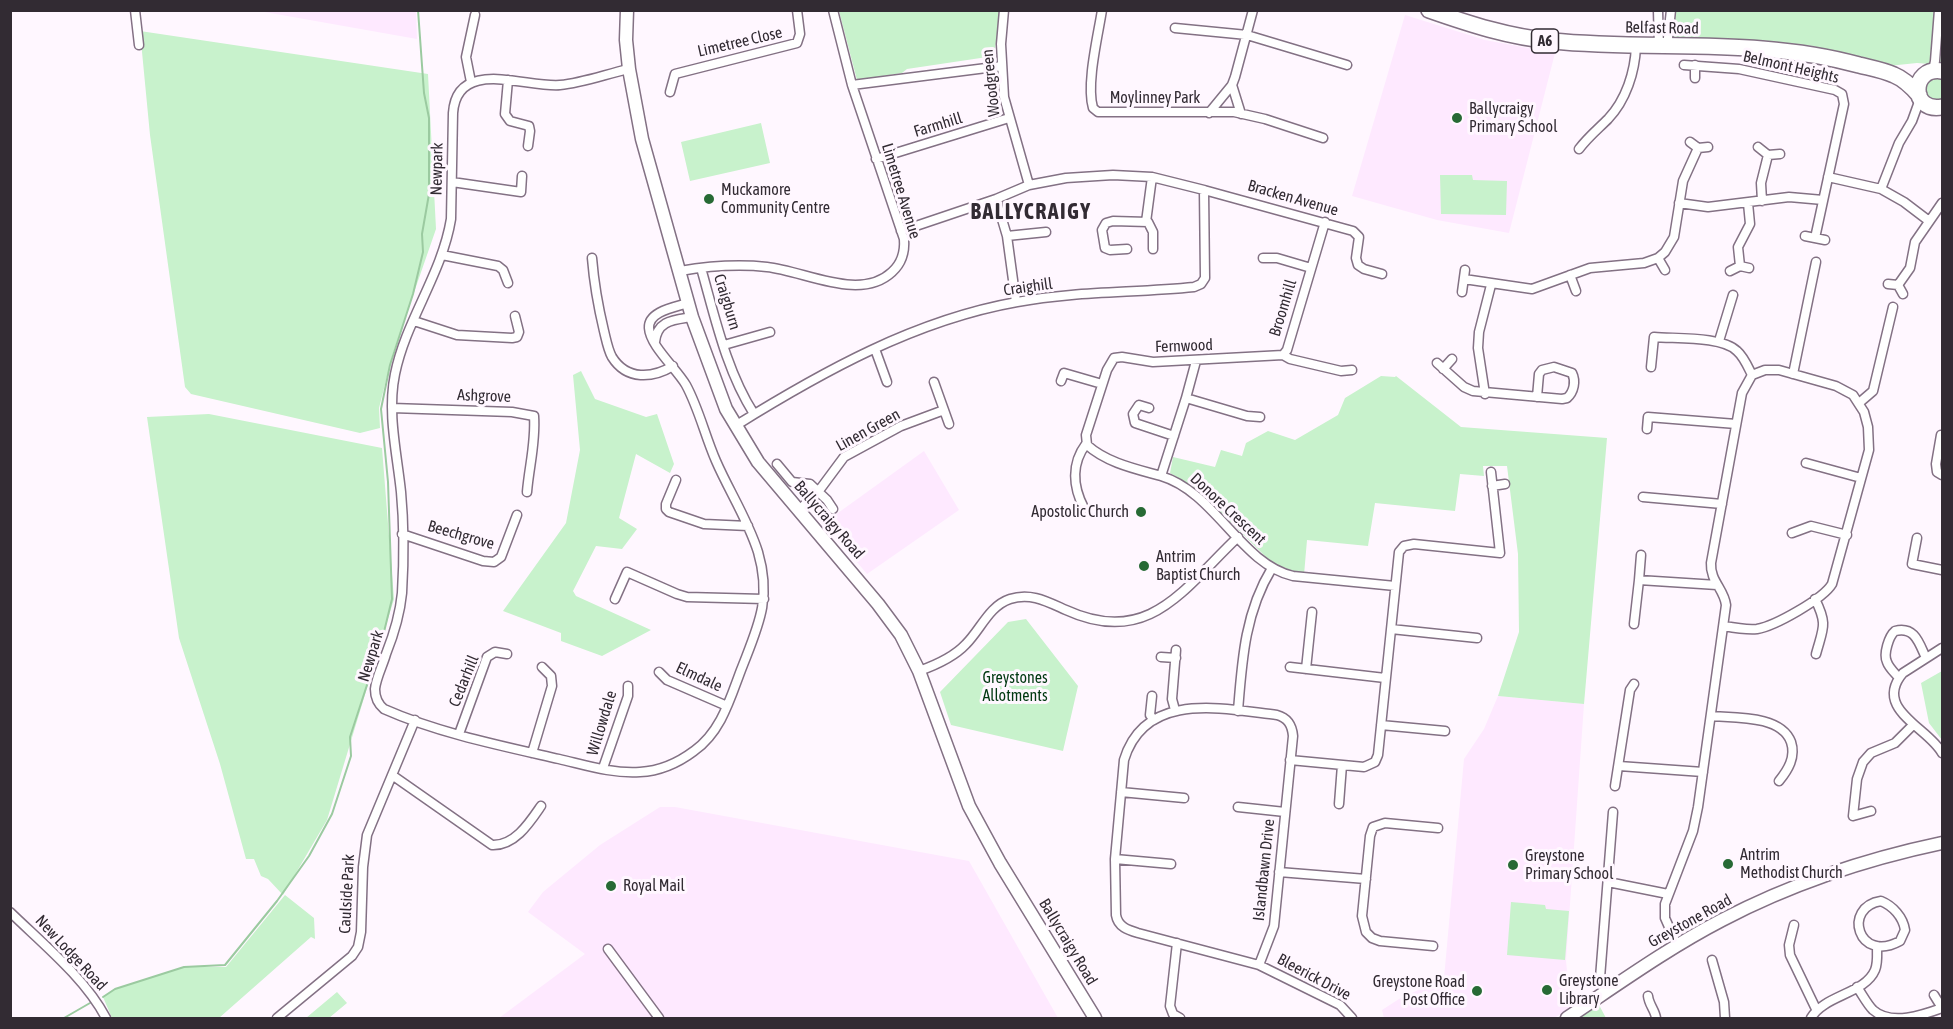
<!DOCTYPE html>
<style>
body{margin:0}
#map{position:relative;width:1953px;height:1029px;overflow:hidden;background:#fff7ff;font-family:"Asap Condensed",sans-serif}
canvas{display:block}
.frame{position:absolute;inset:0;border:12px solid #322b33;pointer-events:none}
</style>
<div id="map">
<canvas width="1953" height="1029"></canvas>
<div class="frame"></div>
</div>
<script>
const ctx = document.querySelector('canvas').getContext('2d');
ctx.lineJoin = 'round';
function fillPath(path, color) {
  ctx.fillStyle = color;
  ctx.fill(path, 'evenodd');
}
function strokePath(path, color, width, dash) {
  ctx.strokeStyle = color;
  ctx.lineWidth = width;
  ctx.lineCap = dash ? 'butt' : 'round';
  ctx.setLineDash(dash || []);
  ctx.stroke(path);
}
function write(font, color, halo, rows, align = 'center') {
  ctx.font = font + ' "Asap Condensed",sans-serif';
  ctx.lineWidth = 6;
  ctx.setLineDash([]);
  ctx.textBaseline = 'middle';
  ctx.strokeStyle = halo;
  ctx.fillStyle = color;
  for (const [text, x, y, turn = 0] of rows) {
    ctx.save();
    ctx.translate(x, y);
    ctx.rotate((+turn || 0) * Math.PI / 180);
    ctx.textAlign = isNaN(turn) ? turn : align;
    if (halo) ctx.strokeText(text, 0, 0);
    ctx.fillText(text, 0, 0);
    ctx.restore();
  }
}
const built = new Path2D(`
 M259,11H416L417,39Z
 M1405,15L1485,40L1555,53L1509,233L1437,220L1352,196Z
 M924,451L959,510L867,574L824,523Z
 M1498,696L1584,704L1566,961L1571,1008L1554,1018H1384L1382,1010L1399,999L1444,978L1464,759L1484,729Z
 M660,807H675L969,861L1058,1018H499L585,954L528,912L543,892L600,845Z`);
const green = new Path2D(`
 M1939,10L1942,12V65L1917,63L1888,66L1813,46L1760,40L1673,41L1675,11Z
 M839,11H1000L994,56L907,69L902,73L857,80Z
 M140,31L428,74L436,229L393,353L379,408L380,428L360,433L191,394L185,387L150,135Z
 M1933,78H1942V102L1927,99L1924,86Z
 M761,123L770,163L690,181L681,142Z
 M1440,175H1472L1473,180L1507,181L1506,215L1441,214Z
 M581,371L595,399L646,417L657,414L674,464L670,473L636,454L619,518L637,529L622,549L596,546L573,591L576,596L651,630L602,656L561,641V633L503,611L566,523L580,450L573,375Z
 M1381,376L1395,377L1396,376L1461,427L1607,438L1584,704L1498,696L1519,632L1518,554L1507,466H1483L1484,476L1460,474L1455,511L1375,503L1368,546L1307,540L1304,575L1272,563L1197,489L1170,473L1173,457L1215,467L1221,450L1242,456L1246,443L1268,431L1295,440L1338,415L1345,398Z
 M209,414L382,448L394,599L327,820L283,895L268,879L261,876L254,859H246L220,764L179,638L147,417Z
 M1026,619L1078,686L1063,751L951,725L940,692L1008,622Z
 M1942,671V740L1929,723L1921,683Z
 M285,895L314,918L315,939L311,937L219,1018H112L103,997L115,989L184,967H226Z
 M1511,902L1545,905L1546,909L1569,911L1565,960L1507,955Z
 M337,992L347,1003L329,1018H306Z
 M1599,1005L1606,1018H1579Z`);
const stream = new Path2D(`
 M103,997L115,989L184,967L225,965L277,901L309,856L332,814L351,756L350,737L383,636L392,599L388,482L381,409L390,365L413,294L423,252L422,234L429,194V118L424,93L418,10
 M64,1018L90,1003`);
const street = new Path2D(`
 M135,10L139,45
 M1004,10L1001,44L1004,97L1029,185
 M1102,10C1098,36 1086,84 1093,108L1098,112H1234L1265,119L1323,138
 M1658,10L1659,47
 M1175,28L1247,35L1347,65
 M1667,47L1671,10
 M1684,65L1739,69L1835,90L1842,94L1844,104L1815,238
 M629,69C606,74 583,83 560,85C526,88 457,57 453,113L451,219C442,274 406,320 395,374C387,413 397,453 401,492C404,524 404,560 402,593C400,614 394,634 386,654C383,665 376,678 375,689C375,698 378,704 384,709C438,733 502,746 559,759C585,765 613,774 640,772C660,771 678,763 694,751C721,732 730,699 741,670C758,626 772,600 758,552C748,520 729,491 716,461C705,436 699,409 686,385C677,369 650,346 649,328C648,311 676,307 688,303
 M1933,71L1935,61L1939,10
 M1695,78V65
 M508,80L505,114L510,121L529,126L530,131L528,146
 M471,82L466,57L475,15
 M852,85L1002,66
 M1232,85L1241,114
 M670,92L675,74L797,43L800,34L797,10
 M1209,113L1232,85L1235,77L1253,10
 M1690,142L1698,148L1708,147
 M1758,147L1768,155L1780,154
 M1579,149C1588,137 1598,129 1608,119C1626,100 1635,72 1636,46
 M876,159L1009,118
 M1828,177L1881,189L1904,202L1929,221
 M452,182L521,192L522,176
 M1881,189L1899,143L1912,121L1920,99
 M1204,190L1353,231L1359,237L1356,258L1358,265L1364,269L1382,274
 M996,199L1007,236L1016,302
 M1762,201L1761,183L1768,155
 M1679,203L1708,207L1789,197L1823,200
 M1146,222L1152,177
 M1007,236L1046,232
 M1805,236L1825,240
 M1127,249L1110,250L1105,248L1102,230L1106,223L1113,221L1148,222L1153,232V249
 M442,255L498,266L503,270L508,283
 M592,258C594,283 598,306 604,331C606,339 608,350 612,357C627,381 653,378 673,366
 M1263,258H1277L1311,268
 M1658,258L1665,270
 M1740,266L1738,247L1750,224L1748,203
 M701,268C715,317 726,370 754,414
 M680,271C709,266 738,264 767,267C805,271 860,302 892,272C902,263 905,252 904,239L852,85L833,10
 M1730,271L1740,266L1749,268
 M1570,275L1576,291
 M1464,279L1532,289L1590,268L1644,263L1658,258L1665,252L1674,237L1683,181L1698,148
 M1888,284L1898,285L1903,294
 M1898,285L1910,268L1915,242L1942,203
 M1462,292L1465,270
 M414,321L457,335L512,338L517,337L519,332L515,316
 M1719,341L1733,295
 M655,342C657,320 674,320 692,317
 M724,345L770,332
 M875,349L887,382
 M1283,355L1287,350L1325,222
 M1283,355L1290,359L1341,371L1352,370
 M1196,361L1186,398L1161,476C1136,469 1107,463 1087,445L1086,435L1107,370L1114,358L1122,357L1153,362L1283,355
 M1437,363L1464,387L1473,391L1562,399L1567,398C1574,392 1576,381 1572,373L1554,367L1542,370L1539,374L1537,397
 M1651,367L1654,337C1676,339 1722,336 1737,351C1744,357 1748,367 1752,375
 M1443,369L1452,359
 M1793,374L1816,262
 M1061,381L1064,373L1102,384
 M934,382L949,424
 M1485,394L1478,348L1479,332L1491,285
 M1186,398L1247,416L1260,417
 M1859,403L1873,391L1893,307
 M392,408L512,412L534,416C536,442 529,467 527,492
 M1149,408L1139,405L1133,414L1135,423L1174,436
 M735,426C822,372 915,320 1017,302C1075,291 1135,293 1194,287L1201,284L1205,278L1204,190L1152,177L1113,175L1066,178L1029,185L996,199L901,231
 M1647,429L1648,417L1736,424
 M1941,435L1936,464L1937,472L1942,475
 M1806,463L1861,478
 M777,464L792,482L810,484L827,500L833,509
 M1161,476C1215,492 1241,564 1293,576L1395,586
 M676,480L666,504V509L669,512L704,524L748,526
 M1492,486L1505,484
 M1643,497L1722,504
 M1084,508C1073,487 1071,464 1086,444
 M799,510L818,492L844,457L901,426L944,410
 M1792,533L1811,526L1847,535
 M402,534L483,561L494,562L501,557L517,515
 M1917,538L1912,564L1942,570
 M1639,580L1641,555
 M615,599L627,572L677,594L687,597L764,599
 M1815,599C1828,625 1823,628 1816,654
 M1634,624L1639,580L1717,585
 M1391,629L1477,638
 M1942,648L1903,673C1872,709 1929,728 1942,753
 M1161,657L1176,658
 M1290,667L1385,678
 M1306,669L1312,612
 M919,671C936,665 954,657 966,644C981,629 989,606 1010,599C1031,592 1048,602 1066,610C1149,648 1184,588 1238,537
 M659,672L667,680L727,706
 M1899,678C1895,673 1889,668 1887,662C1883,654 1889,636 1895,631C1915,626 1919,643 1926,658
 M1152,696L1150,715L1154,720
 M1175,710L1172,699L1176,650
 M1238,711C1242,660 1245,612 1272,568
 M1711,716C1735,718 1781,715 1791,742C1796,757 1788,770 1779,781
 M1381,725L1445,731
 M459,734L487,657L495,652L507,654
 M532,753L552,686L551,676L542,667
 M1290,760L1364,767L1375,762L1378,755L1399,552L1404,546L1414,544L1500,553L1491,472
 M1619,766L1703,772
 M603,768L628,696V686
 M392,775L492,845C515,846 530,822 541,806
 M1615,786L1630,690L1634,684
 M1121,792L1184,798
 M1339,804L1342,765
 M1238,807L1285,812
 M1871,811L1853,816L1857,779L1863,762L1871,753L1895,743L1913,725
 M1115,859L1171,864
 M1279,872L1366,879
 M1608,882L1668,894
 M1881,901C1893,906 1903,917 1905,930L1900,941C1858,964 1842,907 1881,901Z
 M10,912C43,944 85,978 106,1018
 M1794,925L1789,945L1790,955L1816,1009
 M1177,943L1170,1006L1173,1014L1180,1018
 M1677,945L1665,918V904L1693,831L1698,807L1726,605C1724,589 1710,581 1711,563L1742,393L1752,375L1765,370H1779L1836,386L1853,395L1864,412L1868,427L1869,450L1832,584C1823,599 1775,626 1757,629C1746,630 1735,628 1724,626
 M1433,946L1380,941L1372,938L1366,932L1362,916L1370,836L1373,827L1385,823L1438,828
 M608,949L659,1018
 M1712,960L1724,1002L1725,1018
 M1259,965L1274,926L1293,736C1292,725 1288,718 1277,715C1224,709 1145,690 1124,760L1115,859L1116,915C1118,927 1128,930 1138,933L1259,965L1340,1005L1352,1018
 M1600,978L1613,812
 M1857,987C1862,994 1867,1004 1873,1010C1891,1026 1923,1015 1942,1008
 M1934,995L1942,1008
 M1648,996C1649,1005 1655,1010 1656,1018
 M277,1018L352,956L358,947L361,932L363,867L367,835L415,720
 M1811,1018C1824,995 1865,994 1875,970C1878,963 1877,954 1877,946`);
const secondary = new Path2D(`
 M627,10L626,40L629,69L642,139L692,317L726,409L758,462L878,604L901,635L919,671L969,806L1000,863L1095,1018
 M1567,1018C1618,984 1668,948 1722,920C1791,884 1866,859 1942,843`);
const highway = new Path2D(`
 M1429,10C1469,24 1509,37 1552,41C1654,51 1759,37 1859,65C1871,68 1883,70 1894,75C1904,79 1912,87 1919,95
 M1942,71C1910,66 1910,113 1942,107`);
const markers = [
 [1457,118,6,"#276a35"],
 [709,199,6,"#276a35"],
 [1141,512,6,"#276a35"],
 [1144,566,6,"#276a35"],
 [1728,864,6,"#276a35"],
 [1513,865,6,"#276a35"],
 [611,886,6,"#276a35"],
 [1547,990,6,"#276a35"],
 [1477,991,6,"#276a35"]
];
const shields = [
 [1545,41,27]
];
const shieldNames = [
 ["A6",1545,41]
];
const streetNames = [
 ["Belfast Road",1662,28,1],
 ["Limetree Close",740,42,-13],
 ["Belmont Heights",1791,67,13],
 ["Woodgreen",991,83,-96],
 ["Moylinney Park",1155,98],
 ["Farmhill",938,125,-17],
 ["Newpark",437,169,-89],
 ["Limetree Avenue",901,191,73],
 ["Bracken Avenue",1293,198,16],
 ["Craighill",1028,287,-8],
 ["Craigburn",727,302,73],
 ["Broomhill",1283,308,-73],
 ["Fernwood",1184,346,-2],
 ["Ashgrove",484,396,2],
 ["Linen Green",868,430,-29],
 ["Donore Crescent",1228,509,43],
 ["Ballycraigy Road",829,520,49],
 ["Beechgrove",461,535,16],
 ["Newpark",371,656,-73],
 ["Elmdale",699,677,25],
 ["Cedarhill",464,681,-68],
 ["Willowdale",602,723,-73],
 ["Islandbawn Drive",1264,870,-84],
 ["Caulside Park",347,894,-87],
 ["Greystone Road",1690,921,-29],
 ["Ballycraigy Road",1068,942,59],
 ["New Lodge Road",71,953,47],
 ["Bleerick Drive",1314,977,28]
];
const poiNames = [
 ["Ballycraigy",1469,109],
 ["Primary School",1469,127],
 ["Muckamore",721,190],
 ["Community Centre",721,208],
 ["Apostolic Church",1129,512,"right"],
 ["Antrim",1156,557],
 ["Baptist Church",1156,575],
 ["Antrim",1740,855],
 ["Methodist Church",1740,873],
 ["Greystone",1525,856],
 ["Primary School",1525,874],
 ["Royal Mail",623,886],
 ["Greystone",1559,981],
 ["Library",1559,999],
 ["Greystone Road",1465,982,"right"],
 ["Post Office",1465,1000,"right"]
];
const parkNames = [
 ["Greystones",1015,678],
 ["Allotments",1015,696]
];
const districtNames = [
 ["BALLYCRAIGY",1031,212]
];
fillPath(built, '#fee9ff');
fillPath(green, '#c8f2cc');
strokePath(stream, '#9bcaa0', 2);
strokePath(street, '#837184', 11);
strokePath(secondary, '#837184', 15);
strokePath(highway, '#837184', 18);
strokePath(street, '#fff', 8);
strokePath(secondary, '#fff', 12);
strokePath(highway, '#fff', 15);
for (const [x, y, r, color] of markers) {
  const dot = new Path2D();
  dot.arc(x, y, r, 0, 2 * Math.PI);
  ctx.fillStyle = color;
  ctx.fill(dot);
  strokePath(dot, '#fff7ff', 2);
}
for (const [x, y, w] of shields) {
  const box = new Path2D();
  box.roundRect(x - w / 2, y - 12, w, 24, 4.5);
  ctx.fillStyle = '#fff7ff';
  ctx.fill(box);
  strokePath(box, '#322b33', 1.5);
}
write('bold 15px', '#322b33', null, shieldNames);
write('16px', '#322b33', '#fff7ff', streetNames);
write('16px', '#322b33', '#fff7ff', poiNames, 'left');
write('16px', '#013811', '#fff7ff', parkNames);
ctx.letterSpacing = '1.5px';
write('bold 22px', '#322b33', '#fff7ff', districtNames);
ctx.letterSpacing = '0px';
</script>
